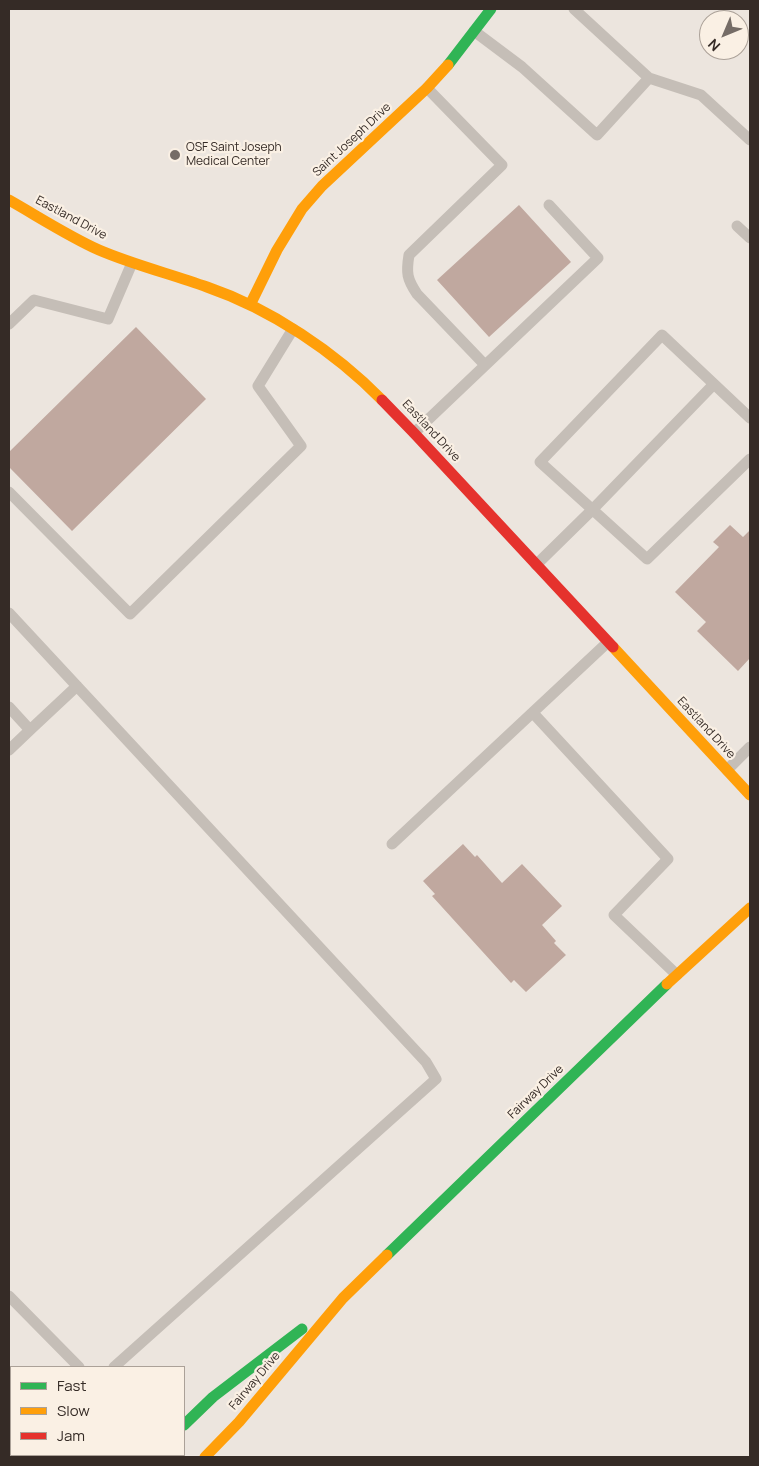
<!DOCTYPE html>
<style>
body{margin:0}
#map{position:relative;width:759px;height:1466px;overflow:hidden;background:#ece5de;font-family:Manrope,sans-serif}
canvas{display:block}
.frame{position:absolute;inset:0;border:10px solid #352b26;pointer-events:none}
.legend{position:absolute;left:10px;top:1366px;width:175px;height:90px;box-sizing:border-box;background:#faf0e4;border:1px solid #aba198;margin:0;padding:6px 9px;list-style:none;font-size:15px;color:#352b26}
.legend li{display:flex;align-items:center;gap:10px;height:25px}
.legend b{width:25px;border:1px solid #aba198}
.north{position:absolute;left:699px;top:10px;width:50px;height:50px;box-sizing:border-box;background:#faf0e4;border:1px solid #aba198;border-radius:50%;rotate:225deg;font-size:14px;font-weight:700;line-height:20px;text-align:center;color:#352b26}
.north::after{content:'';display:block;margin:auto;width:18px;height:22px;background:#756c66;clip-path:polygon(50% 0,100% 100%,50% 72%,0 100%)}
</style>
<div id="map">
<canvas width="759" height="1466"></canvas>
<div class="frame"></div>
<ul class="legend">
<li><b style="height:6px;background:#30b455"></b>Fast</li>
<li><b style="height:6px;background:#ff9f0a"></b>Slow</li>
<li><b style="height:6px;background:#e5322d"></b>Jam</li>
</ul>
<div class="north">N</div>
</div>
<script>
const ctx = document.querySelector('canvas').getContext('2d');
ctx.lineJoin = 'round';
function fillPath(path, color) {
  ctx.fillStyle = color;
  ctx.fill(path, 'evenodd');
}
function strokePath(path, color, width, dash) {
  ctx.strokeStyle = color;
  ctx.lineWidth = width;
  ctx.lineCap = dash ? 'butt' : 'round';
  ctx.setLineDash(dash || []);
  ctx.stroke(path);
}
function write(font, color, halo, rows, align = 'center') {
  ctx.font = font + ' Manrope,sans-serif';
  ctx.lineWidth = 4.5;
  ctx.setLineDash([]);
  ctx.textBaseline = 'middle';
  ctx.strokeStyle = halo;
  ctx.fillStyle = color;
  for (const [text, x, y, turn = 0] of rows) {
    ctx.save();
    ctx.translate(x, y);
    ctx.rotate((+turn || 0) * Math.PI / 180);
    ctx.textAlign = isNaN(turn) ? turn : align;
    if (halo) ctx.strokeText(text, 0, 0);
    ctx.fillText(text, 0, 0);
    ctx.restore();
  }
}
const building = new Path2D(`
 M519,205L571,262L489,337L437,280Z
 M136,327L206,399L72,531L9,467V452Z
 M730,525L743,537L750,530V658L738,671L697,631L706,622L675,592L719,547L713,542Z
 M463,844L475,857L477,855L502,883L522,864L562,906L542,925L556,941L554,943L566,955L526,992L514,980L511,983L432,896L435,894L423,881Z`);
const lane = new Path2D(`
 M574,9L649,78L701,95L750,140
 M474,31L522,67L597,135L649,78
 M427,88L502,165L409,255C406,273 407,279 417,294L485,365
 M737,226L750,238
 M9,324L34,300L108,319L132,263
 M750,418L662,335L540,462L647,559L750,459
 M414,433L598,258L549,205
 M9,492L130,614L301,446L258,386L293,329
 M536,565L592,510L714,384
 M9,613L426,1062L436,1079L114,1367
 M9,707L30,730L9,750
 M533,713L668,859L614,915L677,975
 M30,730L77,686
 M727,770L750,747
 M392,844L608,642
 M9,1296L79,1367`);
const street = new Path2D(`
 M9,1382L11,1385
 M9,1429L11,1432
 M33,1455L35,1457
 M70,1455L72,1457`);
const fast = new Path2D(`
 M448,65L491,9
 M387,1255L667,984
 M184,1425L213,1397L302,1329`);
const slow = new Path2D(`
 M9,200C39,217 68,236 99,250C134,265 171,274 207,287C271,309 335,352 382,400
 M250,305L277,250L302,209L322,186L427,88L448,65
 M613,647L750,795
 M667,984L750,908
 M205,1457L239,1422L343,1298L387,1255`);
const jam = new Path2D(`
 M382,400L414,433L613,647
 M150,1457L153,1455`);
const markers = [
 [175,155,6,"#756c66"]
];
const streetNames = [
 ["Saint Joseph Drive",352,140,-43],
 ["Eastland Drive",71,218,28],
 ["Eastland Drive",431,431,47],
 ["Eastland Drive",706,728,47],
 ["Fairway Drive",536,1092,-44],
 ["Fairway Drive",255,1381,-50]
];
const poiNames = [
 ["OSF Saint Joseph",186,148],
 ["Medical Center",186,162]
];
fillPath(building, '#c0a89f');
strokePath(lane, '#c5beb7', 11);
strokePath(street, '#c5beb7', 21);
strokePath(fast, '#30b455', 11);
strokePath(slow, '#ff9f0a', 11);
strokePath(jam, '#e5322d', 11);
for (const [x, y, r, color] of markers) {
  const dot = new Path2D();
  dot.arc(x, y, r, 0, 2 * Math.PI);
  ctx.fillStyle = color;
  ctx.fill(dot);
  strokePath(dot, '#faf0e4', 2);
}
write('12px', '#352b26', '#faf0e4', streetNames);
write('12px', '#352b26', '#faf0e4', poiNames, 'left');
</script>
